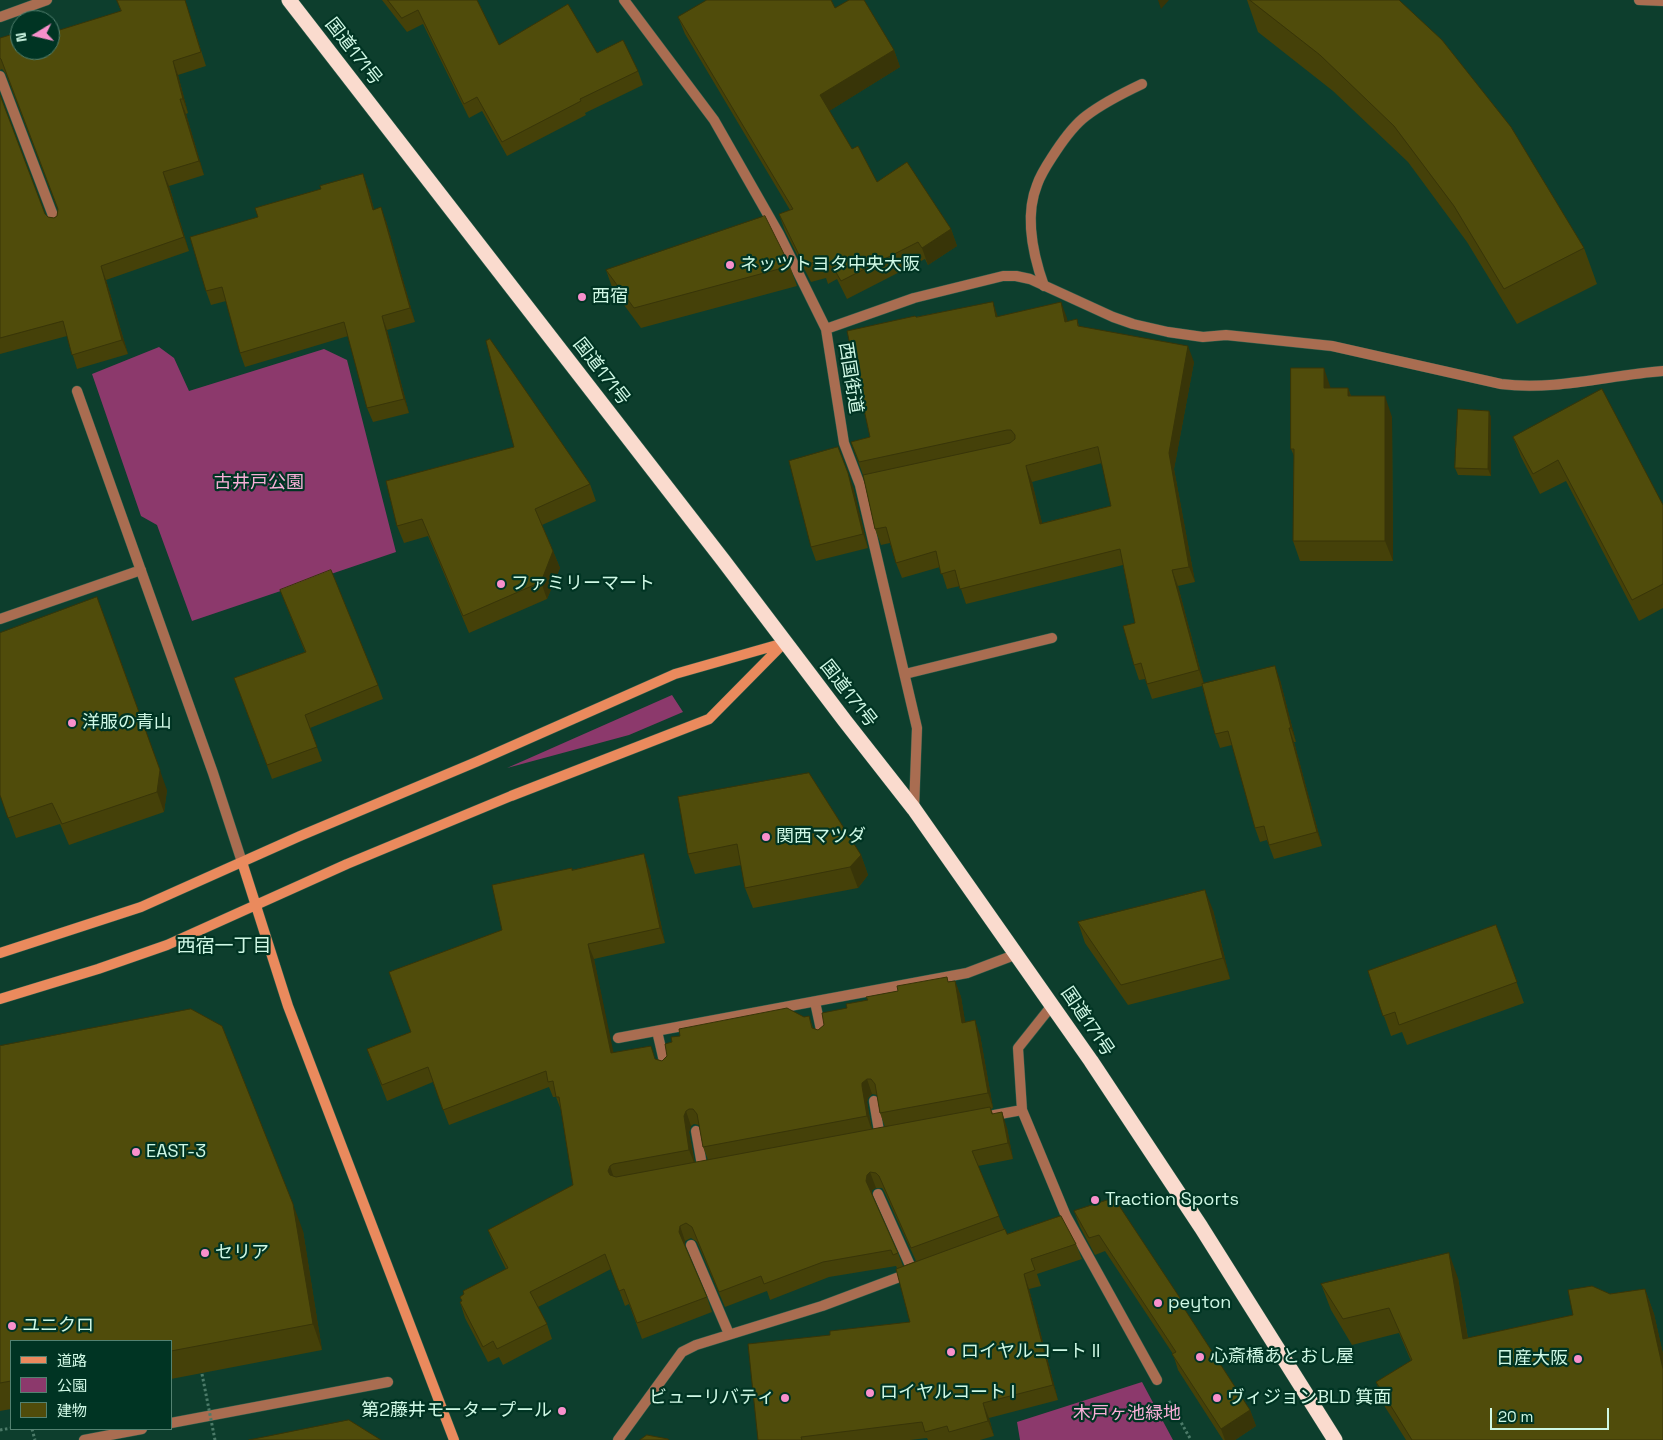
<!DOCTYPE html>
<meta charset="utf-8">
<style>
body{margin:0}
#map{position:relative;width:1663px;height:1440px;overflow:hidden;background:#0d3e2d;font-family:"Space Grotesk","Noto Sans JP",sans-serif}
canvas{display:block}
.legend{position:absolute;left:10px;top:1340px;width:162px;height:90px;box-sizing:border-box;background:#003423;border:1px solid #538271;margin:0;padding:6px 9px;list-style:none;font-size:15px;color:#cff8e5}
.legend li{display:flex;align-items:center;gap:10px;height:25px}
.legend b{width:25px;border:1px solid #538271}
.north{position:absolute;left:10px;top:10px;width:50px;height:50px;box-sizing:border-box;background:#003423;border:1px solid #538271;border-radius:50%;rotate:261deg;font-size:14px;font-weight:700;line-height:20px;text-align:center;color:#cff8e5}
.north::after{content:'';display:block;margin:auto;width:18px;height:22px;background:#f890cc;clip-path:polygon(50% 0,100% 100%,50% 72%,0 100%)}
.scale{position:absolute;left:1490px;top:1408px;width:119px;height:22px;box-sizing:border-box;border:2px solid #cff8e5;border-top:0;padding-left:6px;font-size:15px;line-height:18px;white-space:nowrap;color:#cff8e5;-webkit-text-stroke:4px #003423;paint-order:stroke}
</style>
<div id="map">
<canvas width="1663" height="1440"></canvas>
<ul class="legend">
<li><b style="height:6px;background:#ea8a5d"></b>道路</li>
<li><b style="height:14px;background:#8c396c"></b>公園</li>
<li><b style="height:14px;background:#504c0b"></b>建物</li>
</ul>
<div class="north">N</div>
<div class="scale">20 m</div>
</div>
<script>
const ctx = document.querySelector('canvas').getContext('2d');
ctx.lineJoin = 'round';
function fillPath(path, color) {
  ctx.fillStyle = color;
  ctx.fill(path, 'evenodd');
}
function strokePath(path, color, width, dash) {
  ctx.strokeStyle = color;
  ctx.lineWidth = width;
  ctx.lineCap = dash ? 'butt' : 'round';
  ctx.setLineDash(dash || []);
  ctx.stroke(path);
}
function write(font, color, halo, rows, align = 'center') {
  ctx.font = font + ' "Space Grotesk","Noto Sans JP",sans-serif';
  ctx.lineWidth = 4.5;
  ctx.setLineDash([]);
  ctx.textBaseline = 'middle';
  ctx.strokeStyle = halo;
  ctx.fillStyle = color;
  for (const [text, x, y, turn = 0] of rows) {
    ctx.save();
    ctx.translate(x, y);
    ctx.rotate((+turn || 0) * Math.PI / 180);
    ctx.textAlign = isNaN(turn) ? turn : align;
    if (halo) ctx.strokeText(text, 0, 0);
    ctx.fillText(text, 0, 0);
    ctx.restore();
  }
}
const green = new Path2D(`
 M159,347L174,358L189,391L324,349L347,360L396,552L192,621L157,525L141,516L92,374Z
 M672,695L683,712L629,735L507,768Z
 M1142,1382L1173,1440H1020L1017,1422Z`);
const path = new Path2D(`
 M1169,1401L1191,1440
 M32,1429L35,1440
 M0,1430L11,1428`);
const lane = new Path2D(`
 M1044,286C1033,255 1024,217 1037,185C1041,173 1049,162 1056,151C1064,139 1074,125 1086,116C1103,103 1123,93 1142,84
 M815,1002L823,1039
 M657,1031L666,1070
 M874,1101L880,1137
 M696,1131L703,1171`);
const street = new Path2D(`
 M624,0L714,120L779,234L826,329L844,443L860,485L917,728L914,809
 M1639,0L1663,1
 M0,17L47,0
 M0,76L57,226
 M826,329L914,298L1003,276H1016L1030,279L1113,317L1133,324L1168,332L1203,337L1226,335L1332,346L1501,384C1555,391 1609,375 1663,371
 M77,391L213,773L242,862
 M0,619L141,570
 M905,674L1052,638
 M1053,1004L1018,1048L1022,1110L1066,1216L1157,1380
 M618,1038L967,973L1017,954
 M989,1116L1022,1110
 M878,1194L913,1272
 M691,1245L729,1334
 M171,1423L388,1382
 M84,1440L142,1429
 M618,1440L682,1352L696,1345L822,1306L910,1273`);
const secondary = new Path2D(`
 M242,862L288,1006L454,1440
 M0,953L141,907L300,836L476,762L675,674L784,643
 M0,999L98,969L167,945L347,864L511,796L709,719L785,642`);
const highway = new Path2D(`
 M289,0L723,560L845,721L914,809L1091,1061L1201,1227L1335,1440`);
const pathBridge = new Path2D(`
 M202,1374L215,1440`);
const wall = new Path2D(`
 M117,0H185L206,66L178,75L188,113L186,114L204,175L169,186L189,251L106,280L128,354L77,369L67,336L0,354V95L45,214L48,217L54,218L57,216L58,210L6,74L2,69L0,70V38L20,50L121,11Z
 M382,0H477L499,45L597,53L638,71L643,85L585,113L586,115L507,156L482,111L469,118L423,24L407,32Z
 M1247,0H1399L1584,248L1597,284L1517,324L1467,242L1408,162L1333,91L1258,32Z
 M835,8L894,50L900,67L829,111L852,149L877,182L951,229L957,246L928,265L925,259L847,299L837,279L828,284L826,278L811,282L785,231L779,214L790,210L685,34L678,17Z
 M368,188L374,209L386,221L415,322L387,330L409,413L373,422L367,408L348,336L245,367L240,353L226,301L211,305L206,291Z
 M790,266L797,286L641,328L613,290L606,270Z
 M1061,302L1067,322L1077,319L1079,326L1194,362L1174,469L1195,582L1178,586L1204,684L1280,680L1296,742H1294L1322,846L1274,859L1267,840L1260,842L1255,828L1232,745L1220,748L1215,734L1202,686L1152,699L1145,679L1139,680L1134,665L1135,623L1123,565L966,604L960,586L947,589L940,567L902,578L896,563L890,543L881,545L875,529L863,475L851,442L870,437L916,317H998ZM1102,463L1111,506L1042,523L1032,482Z
 M1331,388H1348L1351,396L1392,417L1393,561H1300L1293,541L1294,456L1291,449Z
 M1489,411L1491,418V476L1458,475L1455,468Z
 M1513,437L1663,505V608L1639,621L1566,481L1540,494L1521,457Z
 M386,481L590,484L596,501L542,525L553,551L560,568L547,599L469,633L428,536L404,543L397,526Z
 M853,487L868,548L816,561L811,547Z
 M280,590L378,685L383,699L310,728L322,761L272,779L234,678L305,652Z
 M809,773L861,855L868,875L858,888L753,908L745,888L741,865L695,874L688,854Z
 M167,790L164,812L69,845L60,824L16,838L0,795Z
 M649,869L665,943L594,959L613,1053L656,1059L662,1061L809,1016L813,1028L818,1030L847,1008L868,1000L955,981L961,997L965,1022L980,1035L993,1108L991,1109L993,1114L1007,1128L1013,1159L978,1166L1004,1229L1007,1234L1076,1244L1082,1259L1037,1274L1041,1286L1029,1289L1058,1400L989,1418L994,1436L980,1440H928L927,1438L910,1440H758L830,1335L910,1322L897,1268L896,1266L829,1277L770,1300L767,1291L725,1307L697,1242L691,1238L685,1241V1246L707,1297L712,1312L642,1339L629,1304L625,1306L611,1269L538,1307L547,1324L552,1339L503,1365L499,1357L488,1362L465,1318L460,1302L462,1301L464,1295L463,1291L506,1269L494,1245L488,1230L573,1185L561,1110L556,1097H553L549,1087L449,1125L433,1082L387,1101L367,1049L411,1032L502,930L573,870ZM872,1094L877,1095L880,1113L885,1127L872,1129L867,1102L868,1098ZM694,1124L699,1125L703,1147L708,1160L695,1163L689,1132L691,1126ZM876,1188H882L884,1191L916,1261L903,1266L898,1253L872,1194V1190Z
 M1213,910L1230,979L1128,1005L1085,943L1078,922Z
 M1496,925L1524,1003L1407,1045L1402,1032L1391,1036L1368,971Z
 M0,1046L303,1231L322,1350L171,1379V1341H11V1409L0,1411Z
 M1074,1211L1180,1298L1183,1307L1250,1410L1256,1426L1235,1440H1223L1178,1370L1173,1354L1105,1251L1095,1255L1080,1227Z
 M1458,1278L1468,1338L1573,1315L1610,1294L1645,1289L1654,1314L1663,1354V1440H1406L1385,1407L1376,1382L1411,1361L1399,1333L1352,1345L1331,1310L1321,1284Z`);
const shadedWall = new Path2D(`
 M1158,0H1169L1161,9Z
 M894,50L900,67L826,113L820,95Z
 M173,61L178,75L188,113L183,99Z
 M180,99L186,114L204,175L199,161Z
 M163,172L169,186L189,251L184,237Z
 M363,174L368,188L378,223L373,210Z
 M381,207L386,221L415,322L410,308Z
 M951,229L957,246L928,265L922,248Z
 M101,266L106,280L128,354L122,340Z
 M993,302L998,317H996Z
 M1061,302L1067,318L1071,338L1065,322Z
 M382,316L387,330L409,413L404,399Z
 M1188,346L1194,362L1174,469L1195,582L1189,567L1169,453Z
 M1324,368L1331,389L1324,388Z
 M1348,388L1355,408L1348,396Z
 M1385,396L1392,417L1393,561L1385,541Z
 M1489,411L1491,418V476L1488,469Z
 M1026,466L1032,482L1046,539L1040,524Z
 M848,473L853,487L868,548L863,534Z
 M553,551L560,568L547,599L541,582Z
 M1172,570L1178,586L1204,685L1199,670Z
 M105,617L167,790L164,812L157,792Z
 M1275,666L1280,680L1296,742L1291,728Z
 M1289,728L1294,742L1322,846L1317,832Z
 M644,854L649,869L665,943L660,928Z
 M861,855L868,875L858,888L850,867Z
 M1205,890L1213,910L1230,979L1223,958Z
 M588,944L594,959L617,1069L611,1053Z
 M955,981L961,997L968,1038L962,1023Z
 M975,1020L980,1035L993,1108L988,1093Z
 M867,1079L872,1094L868,1098L867,1102L872,1131L867,1116L862,1086V1083Z
 M686,1111L691,1126L689,1132L695,1165L689,1150L684,1116Z
 M1002,1112L1007,1128L1013,1159L1008,1143Z
 M610,1166L615,1181L613,1187L608,1171Z
 M870,1172L876,1188L872,1190V1196L866,1181L867,1175Z
 M293,1204L303,1231L322,1350L313,1324Z
 M680,1226L685,1241V1248L679,1232Z
 M1449,1253L1458,1278L1472,1364L1463,1339Z
 M1024,1274L1029,1289L1058,1400L1053,1385Z
 M1645,1289L1654,1314L1663,1354V1369Z
 M983,1403L989,1418L994,1436L988,1421Z
 M1250,1410L1256,1426L1235,1440H1225L1221,1429Z`);
const building = new Path2D(`
 M117,0H185L201,52L173,61L183,99H180L199,161L163,172L184,237L101,266L122,340L72,355L63,321L0,338V95L45,214L48,217L54,218L57,216L58,209L1,59L0,58V38L20,32V50H50V33L121,11Z
 M388,0H477L499,45L568,4L597,53L623,40L638,71L580,99L581,101L502,142L477,97L464,104L418,10L402,18Z
 M707,0H831L835,8L849,0H864L894,50L820,95L852,149L858,146L877,182L907,162L951,229L922,248L918,242L841,281L830,262L822,266L819,261L804,265L779,214L793,209L678,17Z
 M1250,0H1399L1442,40L1511,127L1584,248L1504,289L1454,206L1394,126L1320,55Z
 M363,174L373,210L381,207L410,308L382,316L404,399L367,408L344,322L240,353L222,287L206,291L190,237L258,217L255,208L321,189L320,186Z
 M765,216L790,266L634,308L606,270Z
 M993,302L996,317L1061,302L1065,322L1077,319L1078,326L1188,346L1169,453L1189,567L1172,570L1199,670L1147,684L1141,663L1134,665L1123,626L1135,623L1120,549L960,589L955,570L941,574L936,551L896,563L886,527L875,529L863,475L1010,443L1015,439V435L1011,430H1007L859,462L851,442L870,437L847,331L915,316L916,317ZM1098,447L1111,506L1040,524L1026,466Z
 M490,339L590,484L535,509L553,551L541,582L463,616L422,519L397,526L386,481L514,447L486,341Z
 M1291,368H1324V388H1348V396H1385V541H1293L1294,449H1291Z
 M1602,389L1663,505V584L1632,600L1558,460L1533,474L1513,437Z
 M1458,409L1489,411L1488,469L1455,468Z
 M838,447L848,473L863,534L811,547L789,461Z
 M331,570L378,685L305,715L317,747L267,765L234,678L306,652L280,590Z
 M97,597L160,770L157,792L62,824L52,803L8,818L0,795V633Z
 M1275,666L1291,728H1289L1317,832L1269,845L1264,826L1255,828L1228,731L1215,734L1202,684Z
 M809,773L861,855L850,867L745,888L737,844L688,854L678,797Z
 M644,854L660,928L588,944L611,1053L651,1046L655,1059L662,1061L667,1056L665,1044L672,1042L671,1037L680,1036L679,1029L787,1008L804,1017L809,1016L812,1028L818,1030L824,1025L822,1013L847,1008L846,1004L868,1000L866,997L898,991L897,986L947,977L948,982L955,981L962,1023L975,1020L988,1093L880,1113L875,1084L871,1079H867L862,1083V1086L867,1116L703,1147L697,1114L693,1109H689L686,1111L684,1116L689,1150L613,1164L610,1166L608,1171L610,1175L616,1177L990,1107L992,1114L1002,1112L1008,1143L972,1151L999,1216L911,1248L879,1176L876,1173L870,1172L867,1175L866,1181L898,1253L893,1255L891,1250L823,1262L764,1284L761,1276L719,1292L692,1227L686,1223L680,1226L679,1232L707,1297L637,1323L624,1289L619,1291L605,1254L530,1292L547,1324L497,1349L493,1341L483,1347L460,1302L462,1301L460,1297L464,1294L463,1291L508,1268L488,1230L573,1185L559,1097H556L553,1081L548,1082L546,1071L443,1110L428,1067L382,1085L367,1049L411,1032L389,972L502,930L492,885L572,868V870Z
 M1205,890L1223,958L1121,985L1078,922Z
 M1496,925L1517,982L1399,1025L1395,1012L1383,1016L1368,971Z
 M191,1009L222,1026L293,1204L313,1324L171,1351V1341H11V1381L0,1383V1046Z
 M1114,1198L1180,1298L1178,1299L1250,1410L1221,1429L1172,1354L1176,1352L1099,1235L1089,1238L1074,1211Z
 M1061,1216L1076,1244L1031,1259L1035,1270L1024,1274L1053,1385L983,1403L988,1421L949,1432L947,1426L925,1432L922,1422L801,1437L802,1440H758L748,1344L830,1335V1331L910,1322L896,1269L1005,1229L1007,1234Z
 M1449,1253L1463,1339L1573,1315L1568,1290L1592,1286L1610,1294L1645,1289L1663,1369V1440H1412L1376,1382L1412,1360L1389,1308L1343,1319L1321,1284Z
 M349,1420L381,1440H249Z
 M647,1435L668,1439L669,1440H640Z`);
const markers = [
 [730,265,5,"#f890cc"],
 [582,297,5,"#f890cc"],
 [501,584,5,"#f890cc"],
 [72,723,5,"#f890cc"],
 [766,837,5,"#f890cc"],
 [136,1152,5,"#f890cc"],
 [1095,1200,5,"#f890cc"],
 [205,1253,5,"#f890cc"],
 [1158,1303,5,"#f890cc"],
 [12,1326,5,"#f890cc"],
 [951,1352,5,"#f890cc"],
 [1200,1357,5,"#f890cc"],
 [1578,1359,5,"#f890cc"],
 [870,1393,5,"#f890cc"],
 [785,1398,5,"#f890cc"],
 [1217,1398,5,"#f890cc"],
 [562,1411,5,"#f890cc"]
];
const streetNames = [
 ["国道171号",353,52,52],
 ["国道171号",601,372,52],
 ["西国街道",850,378,81],
 ["国道171号",848,694,52],
 ["国道171号",1087,1022,56]
];
const poiNames = [
 ["ネッツトヨタ中央大阪",740,265],
 ["西宿",592,297],
 ["ファミリーマート",511,584],
 ["洋服の青山",82,723],
 ["関西マツダ",776,837],
 ["EAST-3",146,1152],
 ["Traction Sports",1105,1200],
 ["セリア",215,1253],
 ["peyton",1168,1303],
 ["ユニクロ",22,1326],
 ["ロイヤルコート II",961,1352],
 ["心斎橋あとおし屋",1210,1357],
 ["日産大阪",1568,1359,"right"],
 ["ロイヤルコート I",880,1393],
 ["ビューリバティ",775,1398,"right"],
 ["ヴィジョンBLD 箕面",1227,1398],
 ["第2藤井モータープール",552,1411,"right"]
];
const parkNames = [
 ["古井戸公園",259,483],
 ["木戸ヶ池緑地",1127,1414]
];
const neighbourhoodNames = [
 ["西宿一丁目",224,947]
];
fillPath(green, '#8c396c');
strokePath(lane, '#2c5c4a', 11);
strokePath(street, '#2c5c4a', 11);
strokePath(secondary, '#2c5c4a', 11);
strokePath(highway, '#2c5c4a', 16);
strokePath(path, '#4c7b69', 3, [2.5, 2.5]);
strokePath(lane, '#a96d51', 10);
strokePath(street, '#a96d51', 10);
strokePath(secondary, '#ea8a5d', 10);
strokePath(highway, '#fadbce', 15);
strokePath(pathBridge, '#4c7b69', 3, [2.5, 2.5]);
fillPath(wall, '#454109');
fillPath(shadedWall, '#383508');
fillPath(building, '#504c0b');
strokePath(building, '#383508', 1);
for (const [x, y, r, color] of markers) {
  const dot = new Path2D();
  dot.arc(x, y, r, 0, 2 * Math.PI);
  ctx.fillStyle = color;
  ctx.fill(dot);
  strokePath(dot, '#003423', 2);
}
write('18px', '#cff8e5', '#003423', streetNames);
write('18px', '#cff8e5', '#003423', poiNames, 'left');
write('18px', '#f7afd7', '#003423', parkNames);
write('19px', '#cff8e5', '#003423', neighbourhoodNames);
</script>
